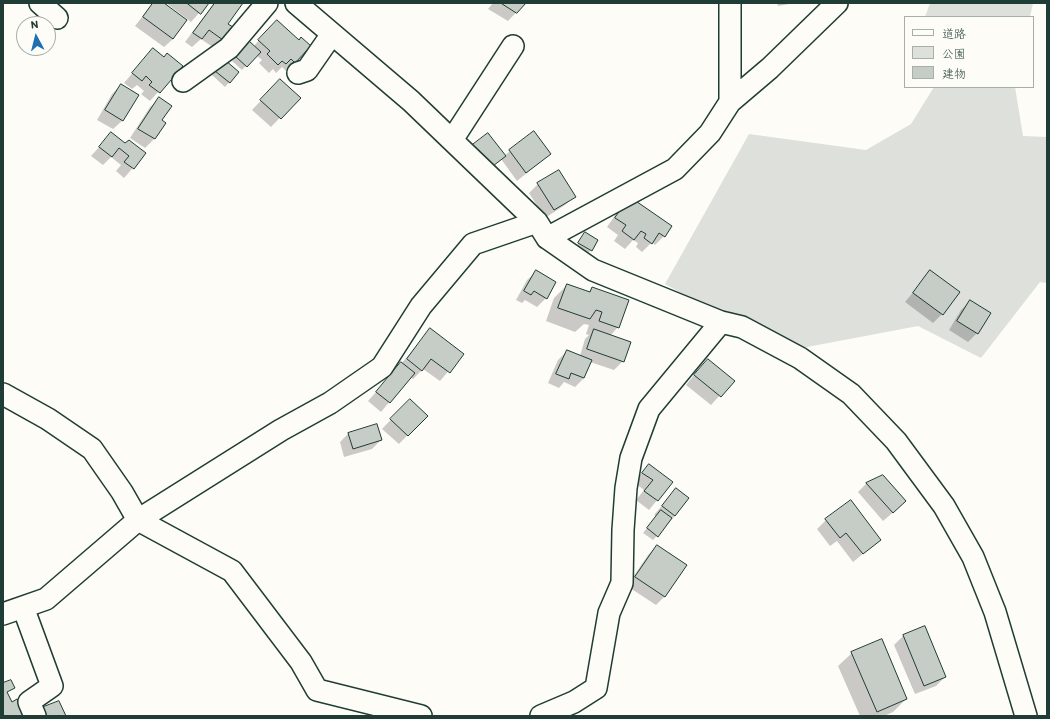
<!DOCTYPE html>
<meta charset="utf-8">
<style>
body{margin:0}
#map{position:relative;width:1050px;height:719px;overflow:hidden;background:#fdfcf7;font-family:Itim,"Klee One",sans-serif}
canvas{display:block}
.frame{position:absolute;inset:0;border:4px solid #1f3d34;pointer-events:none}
.legend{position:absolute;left:904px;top:16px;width:130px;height:72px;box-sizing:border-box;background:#fdfcf7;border:1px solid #a4b0a9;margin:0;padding:5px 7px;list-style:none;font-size:12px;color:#1f3d34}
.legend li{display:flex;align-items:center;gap:8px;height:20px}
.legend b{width:20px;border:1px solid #a4b0a9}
.north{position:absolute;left:16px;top:16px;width:40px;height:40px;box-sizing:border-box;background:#fdfcf7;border:1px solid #a4b0a9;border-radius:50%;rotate:353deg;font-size:11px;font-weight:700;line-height:16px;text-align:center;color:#1f3d34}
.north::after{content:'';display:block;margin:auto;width:14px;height:18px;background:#1f6fb2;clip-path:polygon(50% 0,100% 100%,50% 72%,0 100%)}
</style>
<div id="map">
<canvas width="1050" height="719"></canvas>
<div class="frame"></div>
<ul class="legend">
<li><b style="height:5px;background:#fdfcf7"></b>道路</li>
<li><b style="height:11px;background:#dde0db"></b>公園</li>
<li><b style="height:11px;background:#c6cdc7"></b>建物</li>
</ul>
<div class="north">N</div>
</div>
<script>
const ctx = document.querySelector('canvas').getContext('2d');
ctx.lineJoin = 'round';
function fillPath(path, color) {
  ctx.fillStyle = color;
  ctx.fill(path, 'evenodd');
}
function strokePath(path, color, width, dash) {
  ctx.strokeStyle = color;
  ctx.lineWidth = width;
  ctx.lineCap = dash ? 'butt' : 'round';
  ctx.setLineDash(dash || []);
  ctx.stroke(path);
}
const green = new Path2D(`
 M930,3H1033L1030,17H925Z
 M934,87H1015L1023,136L1047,137V283L1040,282L981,358L918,326L786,351L665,284L749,134L866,150L911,124Z`);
const shadow = new Path2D(`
 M153,3H162L173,39L164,47L135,26Z
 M166,3H208L191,22Z
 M214,3H242L227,24L222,40L214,48L201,39L192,47L185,42Z
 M493,3H525L508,21L488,9Z
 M777,3H795L778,6Z
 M268,30L295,62L286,71L282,67L276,73L273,69L269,73L259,63L262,60L256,55L242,70L232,61L249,43L253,47Z
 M153,49L164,58L181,66L150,101L141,94L144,91L137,85L132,89L124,83Z
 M221,65L238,72L225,87L212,75Z
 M121,85L138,95L122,121L113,129L97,120L112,94Z
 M272,89L299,98L271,127L252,110Z
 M159,99L160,121L164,123L154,139L145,148L130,138L150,107Z
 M111,134L125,144L145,154L124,178L116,171L121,165L111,157L103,165L91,156Z
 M510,151L550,154L517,181L501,159L480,177Z
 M538,184L574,197L565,205L545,218L529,193Z
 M621,207L664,236L655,245L652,242L642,252L636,247L638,243L633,240L625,249L614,241L618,235L607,227Z
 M585,234L597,241L587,255L575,248Z
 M931,271L942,314L933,323L905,302Z
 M536,272L546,298L537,307L525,300L522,303L516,300L527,280Z
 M567,285L588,293L592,288L618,327L610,336L623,361L614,370L590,362L584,378L575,387L564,382L559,388L548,383L558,360L567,351L580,356L585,339L589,335L586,334L589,325L584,324L575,332L546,321L554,298Z
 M970,301L977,333L968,342L949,330L961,310Z
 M431,330L463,354L440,381L423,369L413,379L410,377L381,412L368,401Z
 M699,369L733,381L711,405L686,385Z
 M401,409L426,416L399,444L382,429Z
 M348,434L381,440L372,449L344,457L340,442Z
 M649,465L672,482L649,510L636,500L644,490L634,482Z
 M883,476L896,510L883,521L858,492L866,484Z
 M676,489L675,516L653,540L643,533L656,516L654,515Z
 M826,520L880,540L853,562L837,541L830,546L817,529Z
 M657,546L686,565L664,597L656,605L627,586L648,555Z
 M924,627L945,677L936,686L915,694L894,645L903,636Z
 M852,653L906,699L893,712L884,716H860L838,666Z`);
const building = new Path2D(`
 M153,3H164L187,20L173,39L143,17Z
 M187,3H209L201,14Z
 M215,3H243L228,24L233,27L223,40L209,30L202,39L193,33Z
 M501,3H526L517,13Z
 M277,20L299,40L301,37L311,46L295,63L291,59L286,64L282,61L278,65L267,54L270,51L258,40Z
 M249,41L261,52L247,67L235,56Z
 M153,48L164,57L167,53L183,66L160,93L149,85L152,82L146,76L142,81L132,73Z
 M225,60L239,72L230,83L215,71Z
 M280,79L301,98L281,119L260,100Z
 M121,84L139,95L123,121L105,110Z
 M159,97L172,106L162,120L166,123L155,139L138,129Z
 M534,131L551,154L526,173L509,150Z
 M111,132L125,143L129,140L146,153L134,169L124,162L129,156L119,148L112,157L99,147Z
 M488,133L506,156L489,169L471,146Z
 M559,170L576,197L554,210L537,183Z
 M630,197L672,226L665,237L659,233L652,244L644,238L646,234L641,231L634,240L622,231L626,225L615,218Z
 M585,232L598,240L592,251L578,243Z
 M536,270L556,282L547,299L534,291L531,295L524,291Z
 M930,270L960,292L943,315L913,293Z
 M567,284L590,292L592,287L629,300L619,328L599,321L602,312L596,310L590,319L558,308Z
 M970,300L991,313L978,334L957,321Z
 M430,328L464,354L450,373L431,359L422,371L407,359Z
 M594,329L631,342L624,362L587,349Z
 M567,350L592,360L584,378L571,373L569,379L556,374Z
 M708,359L735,381L721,397L694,375Z
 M401,362L415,373L390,403L376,392Z
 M410,399L428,416L408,436L390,419Z
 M377,424L382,440L353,449L348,433Z
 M649,464L673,482L658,501L644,491L653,480L642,473Z
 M883,475L906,501L893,513L866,483Z
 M676,488L689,498L675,516L662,506Z
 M851,500L881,540L863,554L846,533L840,538L825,519Z
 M661,510L672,518L658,537L647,528Z
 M657,545L687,565L665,597L635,577Z
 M925,626L946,677L924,686L903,635Z
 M882,639L907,699L877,712L851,652Z
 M11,680L15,688L7,692L12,702L17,699L25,716H3V683Z
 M59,701L66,716H45L41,708Z`);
const minor = new Path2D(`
 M40,3L57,18
 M296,3L411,101L537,222L547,238L593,270L721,322L742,327L800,358L851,394L896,441L944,506L973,557L995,612L1026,716
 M298,73L307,70L332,34
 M183,81L229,48L267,3
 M730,102V3
 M452,140L513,46
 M547,238L675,169L710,133L730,102L770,68L837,3
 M3,394L48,419L92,449L122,492L138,520L232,571L301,662L317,690L421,716
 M23,607L52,686L29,702L35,716
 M3,614L46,599L138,520L281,430L330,403L382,367L421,306L473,244L537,222
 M541,716L574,702L596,688L609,613L622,583L623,530L626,488L631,458L649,409L721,322`);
fillPath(green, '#dde0db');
fillPath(shadow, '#0003');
fillPath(building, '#c6cdc7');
strokePath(building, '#1f3d34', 1);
strokePath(minor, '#1f3d34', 24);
strokePath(minor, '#fdfcf7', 21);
</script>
